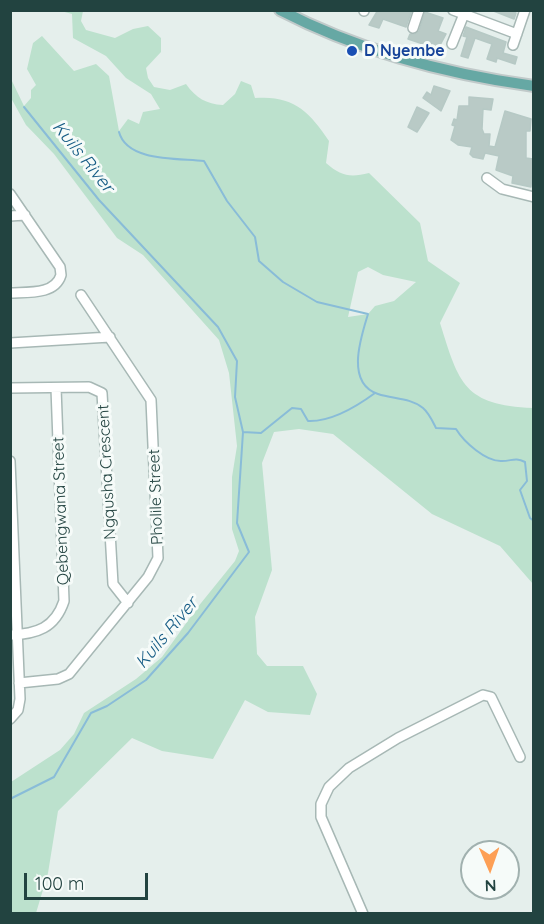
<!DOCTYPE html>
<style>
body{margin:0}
#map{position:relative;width:544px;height:924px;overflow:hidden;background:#e5efec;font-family:Quicksand,sans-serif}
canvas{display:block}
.frame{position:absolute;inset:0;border:12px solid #224340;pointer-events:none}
.north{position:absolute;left:460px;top:840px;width:60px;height:60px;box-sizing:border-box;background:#f6fbf9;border:2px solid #a1b1af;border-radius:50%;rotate:178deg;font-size:16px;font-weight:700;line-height:24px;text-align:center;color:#224340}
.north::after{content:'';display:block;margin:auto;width:21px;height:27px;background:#fd9f55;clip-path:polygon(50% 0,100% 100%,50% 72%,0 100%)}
.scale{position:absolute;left:24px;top:873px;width:124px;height:27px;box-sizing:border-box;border:3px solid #224340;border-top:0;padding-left:8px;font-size:18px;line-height:21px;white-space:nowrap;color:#224340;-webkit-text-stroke:4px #f6fbf9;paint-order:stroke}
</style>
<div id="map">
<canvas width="544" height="924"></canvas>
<div class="frame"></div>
<div class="north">N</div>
<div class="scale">100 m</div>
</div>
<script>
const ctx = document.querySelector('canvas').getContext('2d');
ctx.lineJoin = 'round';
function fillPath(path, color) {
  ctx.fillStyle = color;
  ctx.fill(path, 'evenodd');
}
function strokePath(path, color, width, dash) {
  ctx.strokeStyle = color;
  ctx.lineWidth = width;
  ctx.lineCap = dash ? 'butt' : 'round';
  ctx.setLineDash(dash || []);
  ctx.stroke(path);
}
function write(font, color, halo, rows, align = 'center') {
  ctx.font = font + ' Quicksand,sans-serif';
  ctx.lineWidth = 6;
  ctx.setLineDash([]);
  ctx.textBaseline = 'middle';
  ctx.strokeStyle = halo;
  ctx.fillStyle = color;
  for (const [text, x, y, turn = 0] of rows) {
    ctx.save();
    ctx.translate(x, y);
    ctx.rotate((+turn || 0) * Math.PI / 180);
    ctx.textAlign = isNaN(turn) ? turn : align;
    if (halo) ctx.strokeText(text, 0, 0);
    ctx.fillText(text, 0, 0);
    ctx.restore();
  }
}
const green = new Path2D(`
 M61,11H83L81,21L86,30L115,38L133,29L148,26L161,38V52L146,68L148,78L154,87L170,90L186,84C196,98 206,104 223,105L235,94L241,81L251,85L255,98C293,95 309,111 329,141L326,163C341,176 350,178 369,173L420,223L428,261L460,283L440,323C459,384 464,405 533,408V584L500,546L432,514L333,434L299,429L274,432L262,463L272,570L255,617L257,654L267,666H303L317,694L310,715L268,712L245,700L213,759L162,751L132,738L58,811L48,873L36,913H11V782L60,750L74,734L84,713L136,679L162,657L197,608L235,561L239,551L232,529V477L237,446L229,373L219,340L143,255L117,238L54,154L26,125L11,98V79L24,106L31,98V90L36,85L27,69L33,43L42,36L74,71L96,64L109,76L119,131L128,119L139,124L143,112L160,109L151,94L126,78L106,56L73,38L72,14ZM368,267L383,275L416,282L394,301L375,306L368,314L348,317L358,272Z`);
const stream = new Path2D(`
 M119,132C127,162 178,158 204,161L227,201L255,237L259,261L283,282L317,302L368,314C361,337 345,383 378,394C393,399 411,398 423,408C429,413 433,422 436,428L456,429C464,442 486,462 502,461C512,461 515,457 525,462L527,481L520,490L530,518L534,521
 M243,432L261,433L292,408L301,409L308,421C332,422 356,407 375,393
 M10,799L54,777L91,713L107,706L146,680L188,633L249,552L237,523L243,432L235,397L237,361L218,327L99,200L24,107`);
const building = new Path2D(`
 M378,10H412L406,27L383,19L379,28L369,25Z
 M491,10H510L516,13L514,19Z
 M425,12L443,18L438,31L446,34L438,49L408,39L410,34H415L419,31Z
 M466,27L506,42L503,53L517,57L515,64L497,58L496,62L487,59L492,44L475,38L468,58L461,56L467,37L463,36Z
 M434,86L450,91L441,111L423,98L427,92L431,95Z
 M469,97L493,99L491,110L483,109L482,129L484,134H490L489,146L495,147L505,111L531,119L530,131H526V158L533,159L531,187L512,183L513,176L496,170L499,156L485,153L483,159L473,157L470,154L472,147L458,145L451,140L455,126L452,125L454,119L457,120L459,106H469Z
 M417,107L429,113L417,132L408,127Z`);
const minor = new Path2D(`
 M453,10L517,34
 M364,11V10
 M413,28L419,10
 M452,44L464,14
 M513,45L525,10
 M487,178L502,189L534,197
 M10,194L60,267L61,275C55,295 28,292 10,293
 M10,216L25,215
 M10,343L110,337
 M10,388L89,387L102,393L113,584L128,603
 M10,461L20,699L18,710L10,719
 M10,635C37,634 55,628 64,601L56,388
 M19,683L58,679L69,674L148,577L158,558L151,400L81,295
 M363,914L321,817V804L329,787L349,768L398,738L483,695L491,697L520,757`);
const major = new Path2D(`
 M280,10C359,51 446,74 534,86`);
const markers = [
 [352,51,6,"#1a4fb4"]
];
const transitNames = [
 ["D Nyembe",364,51]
];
const streetNames = [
 ["Ngqusha Crescent",107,472,-93],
 ["Pholile Street",156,497,-92],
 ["Qebengwana Street",61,511,-92]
];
const waterNames = [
 ["Kuils River",83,157,51],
 ["Kuils River",167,633,-50]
];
fillPath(green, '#bce1cd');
strokePath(stream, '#89bcd8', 2);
fillPath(building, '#b9cac6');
strokePath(building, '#b6c9c5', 1.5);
strokePath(minor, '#a7b8b5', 12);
strokePath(major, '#c1caca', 14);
strokePath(minor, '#fff', 9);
strokePath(major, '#66a8a4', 10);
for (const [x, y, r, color] of markers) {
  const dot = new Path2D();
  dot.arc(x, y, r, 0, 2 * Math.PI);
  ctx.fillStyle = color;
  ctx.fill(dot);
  strokePath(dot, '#f6fbf9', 2);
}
write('bold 16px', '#164399', '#f6fbf9', transitNames, 'left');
write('16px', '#224340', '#f6fbf9', streetNames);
write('italic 18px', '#165c85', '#f6fbf9', waterNames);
</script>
